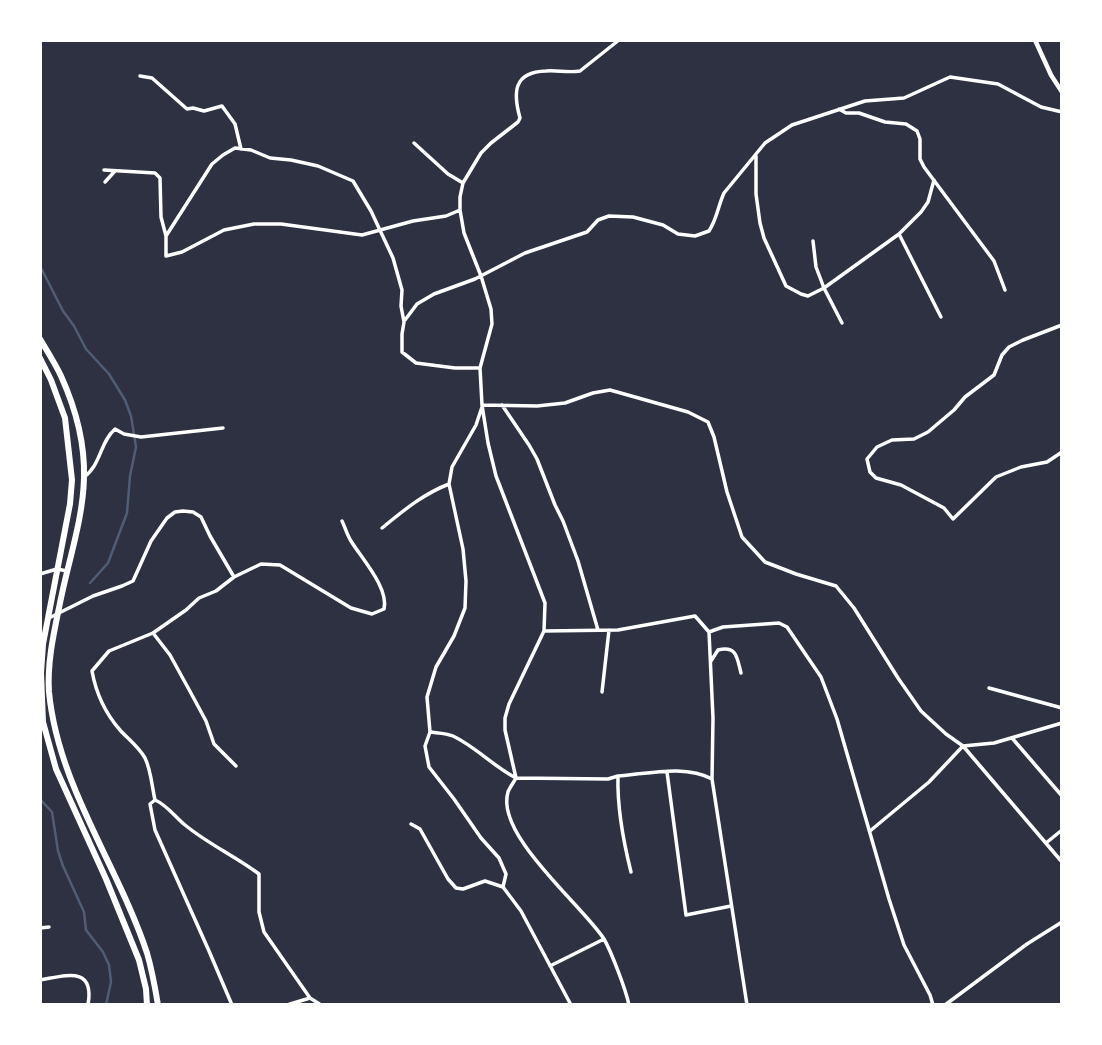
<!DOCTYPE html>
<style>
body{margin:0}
#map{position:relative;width:1102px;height:1045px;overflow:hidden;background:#2d3142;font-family:Inter,sans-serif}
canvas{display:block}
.frame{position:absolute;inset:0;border:42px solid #fff;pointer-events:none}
</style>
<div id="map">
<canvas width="1102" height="1045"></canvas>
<div class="frame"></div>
</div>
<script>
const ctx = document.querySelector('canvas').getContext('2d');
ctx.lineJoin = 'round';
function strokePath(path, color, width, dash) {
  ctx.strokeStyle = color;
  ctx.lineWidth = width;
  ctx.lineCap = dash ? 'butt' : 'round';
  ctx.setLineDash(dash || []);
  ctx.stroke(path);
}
const stream = new Path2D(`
 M40,266L63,311L74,326L86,349L109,374L125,400L131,416L136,447L130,476L127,513L108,563L90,583
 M40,799L52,812L58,851L63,866L84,912L86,930L103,952L109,965L111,982L106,1005`);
const minor = new Path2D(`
 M619,40L580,71C568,73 557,70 546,71C513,72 513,93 520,118L518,122L491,143L481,153L463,183L460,197V210L464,233L481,276L491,309L492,324L480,368L482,405L488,443L496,476L545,603L544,631L509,704L505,718V730L516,778C514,782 510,787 508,792C495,835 582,905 604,939C611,951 626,990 629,1005
 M140,76L152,78L187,109L193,108L204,111L222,106L235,124L241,149
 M839,109L846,113H859L885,122L906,124L917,131L920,139V159L924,167L994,261L1005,290
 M414,143L448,174L463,183
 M756,156V194L760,223L764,238L786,286L801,294L808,296L824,288L899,234L921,212L928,202L934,180
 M104,170L155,173L160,178L161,217L166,236
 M105,182L115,171
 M460,210L446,216L413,221L362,235L281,224H254L224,230L182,252L166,256V236L212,164L223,155L235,148L251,150L270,158L291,160L318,166L353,181L371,211L393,258L402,290L401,306L404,322L402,334V352L416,363L455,368H480
 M899,234L941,317
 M813,241L816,267L824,288L842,323
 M405,320L417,304L434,294L475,279L525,253L587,232L598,220L609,216L633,217L663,225L678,234L695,236L709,231C717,219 718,206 724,193L765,143L792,125L865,101L904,98L950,77L998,84L1041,107L1062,112
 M1062,325L1023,340L1009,347L1002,355L994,375L965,397L954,410L928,432L914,439L892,440L877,447L867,459L870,472L876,478L901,485L944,508L953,519L996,477L1021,467L1047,462L1062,452
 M482,405L537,406L565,403L593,393L610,390L688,412L708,422L714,437L727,492L742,537L765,562L796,574L836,586L854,608L898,678L921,711L946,734L963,746L1062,862
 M502,405L529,445L537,459L555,505L563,521L578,561L598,630
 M482,407L476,425L452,467L449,484L463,549L466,581L465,608L454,636L436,667L427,697L430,732L425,746L429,767L454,799L481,838L499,858L506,874L503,887
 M84,477C101,465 100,442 115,429L124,434L141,437L223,428
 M382,528C403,511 423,494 449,484
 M40,574L57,569L67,571
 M49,618L93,596L122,586L133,581L151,541L167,518L175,512L183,511L193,512L201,517L210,536L234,577
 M544,631L618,630L695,616L709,632
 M153,633L170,655L192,695L206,721L214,744L236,766
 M711,661L718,650C737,645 737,658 741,673
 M989,688L1062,708
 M602,692L609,630
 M430,732C437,733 446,733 453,736C476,747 493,766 516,778L608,779L618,776C647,774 685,764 712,779
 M1012,738L1062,796
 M667,772L686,915L731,906
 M618,776C617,809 623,840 631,872
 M155,800C167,805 175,817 185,825C208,844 235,856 259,874V912L264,932L310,998
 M411,824L420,829L448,879L456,888L463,889L485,881L503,887L521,911L571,1005
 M870,831L929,782L963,746L994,743L1062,723
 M1046,843L1062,830
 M40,928L49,927
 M550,966L604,939
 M40,980C65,976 95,965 88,1005
 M232,1005L209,951L155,830L150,804L155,800C152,787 151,770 145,758C138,746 128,739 120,730C105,713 96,693 92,671L109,651L153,633L186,610L199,598L216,591L234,577L261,564L280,565L351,608L372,614L384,609C389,588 362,559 351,541C347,535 345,527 342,521
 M287,1005L310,998L321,1005
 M747,1005L712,779L713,718L709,632L723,627L779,623L787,627L821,677L837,719L889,899L904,945L930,995L933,1005
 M945,1005L1027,944L1062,922`);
const tertiary = new Path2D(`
 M1035,40L1051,75L1062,92`);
const trunk = new Path2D(`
 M40,339C47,351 55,363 61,376C75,407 85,444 84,478C83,520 68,562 60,603C54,632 47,662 49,692C58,786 118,865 147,953C152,970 155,987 158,1005
 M40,358L51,380L65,418L72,480L70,504L43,644L41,673L43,722L56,769L106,879L139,960L146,989L147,1005`);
strokePath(stream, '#4f5d75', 2.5);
strokePath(minor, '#fff', 3.5);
strokePath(tertiary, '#fff', 4.5);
strokePath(trunk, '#fff', 6);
</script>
